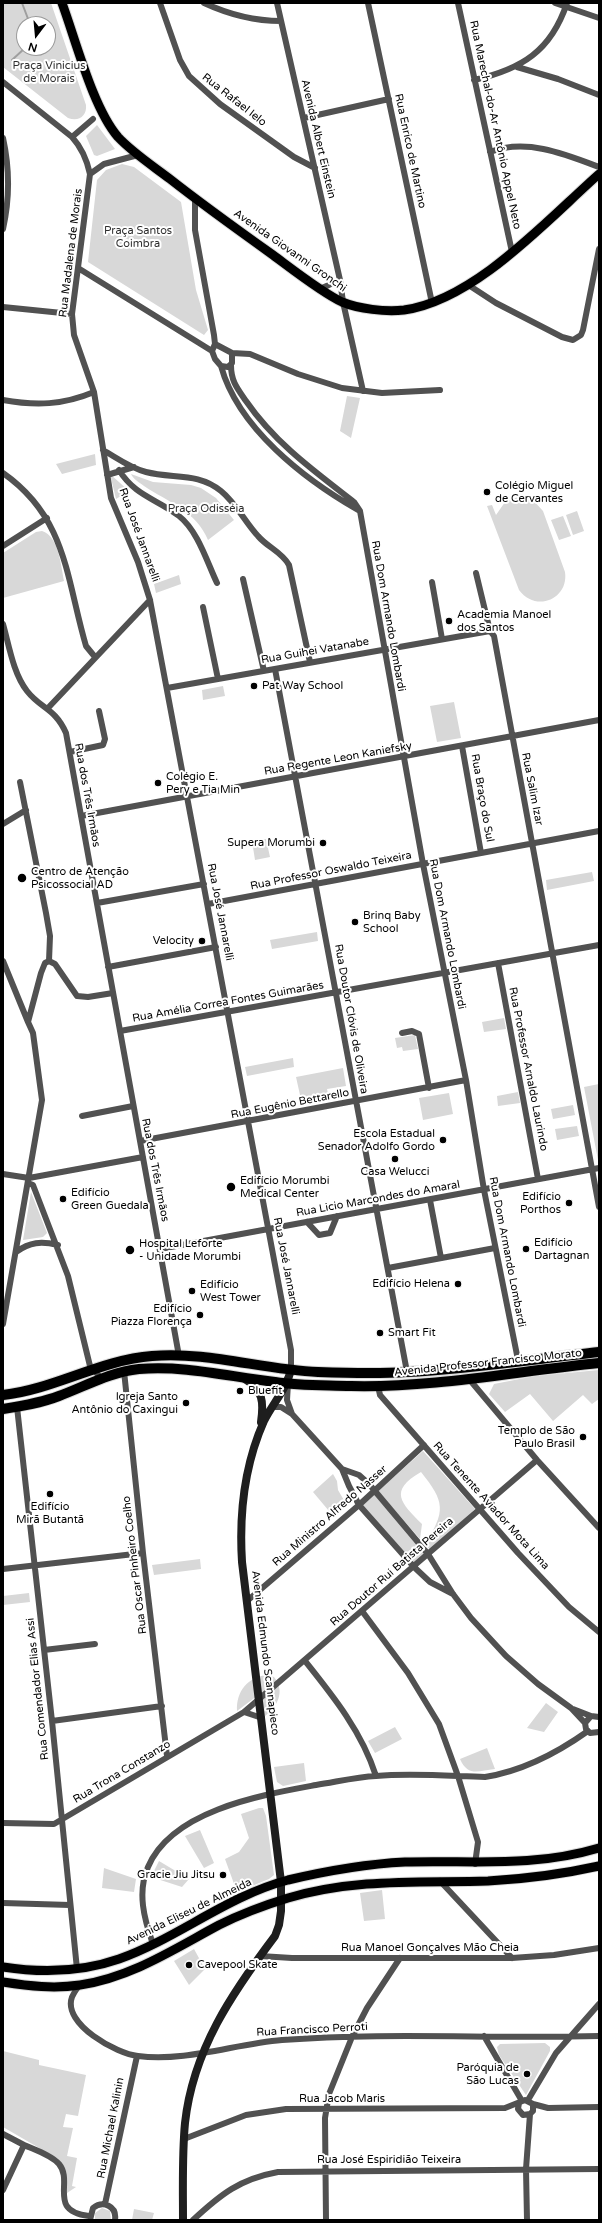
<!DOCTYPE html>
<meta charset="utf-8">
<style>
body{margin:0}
#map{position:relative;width:602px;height:2223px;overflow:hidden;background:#fff;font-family:"Varela Round",sans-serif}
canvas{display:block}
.frame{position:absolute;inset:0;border:4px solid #000;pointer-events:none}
.north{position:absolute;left:16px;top:16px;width:40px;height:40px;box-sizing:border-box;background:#fff;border:1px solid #999;border-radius:50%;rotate:196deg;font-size:11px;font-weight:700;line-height:16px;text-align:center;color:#000}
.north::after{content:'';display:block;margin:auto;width:14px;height:18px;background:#000;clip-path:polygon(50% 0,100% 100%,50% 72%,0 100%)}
</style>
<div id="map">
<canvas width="602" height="2223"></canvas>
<div class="frame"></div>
<div class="north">N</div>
</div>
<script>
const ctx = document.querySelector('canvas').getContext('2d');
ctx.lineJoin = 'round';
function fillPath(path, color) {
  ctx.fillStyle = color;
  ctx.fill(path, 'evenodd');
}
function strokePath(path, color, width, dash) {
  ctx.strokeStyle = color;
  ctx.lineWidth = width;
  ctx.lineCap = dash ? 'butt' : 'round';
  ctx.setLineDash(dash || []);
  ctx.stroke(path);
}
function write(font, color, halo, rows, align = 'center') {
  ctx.font = font + ' "Varela Round",sans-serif';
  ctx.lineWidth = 4;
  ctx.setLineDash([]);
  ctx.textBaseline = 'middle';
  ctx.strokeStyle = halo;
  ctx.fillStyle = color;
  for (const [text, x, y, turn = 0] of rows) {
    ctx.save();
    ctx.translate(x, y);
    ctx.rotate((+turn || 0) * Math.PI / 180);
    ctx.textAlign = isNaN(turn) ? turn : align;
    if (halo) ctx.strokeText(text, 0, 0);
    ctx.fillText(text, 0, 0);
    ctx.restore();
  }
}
const green = new Path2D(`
 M3,3H51L86,105C87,116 79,122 68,118L3,67ZM24,24H48V48H24Z
 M97,125L115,149L97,156L94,155L86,136Z
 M122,164L134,167L181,202L196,290L208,330L204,335L88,262L97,180L106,170Z
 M347,396L360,398L351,438L340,431Z
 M95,454L96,465L62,474L56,464Z
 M110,474L129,491L116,499Z
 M131,474L153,482L191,485L201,488L216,498L234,520L208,540C196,511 168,502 144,486C140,483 133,479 131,474Z
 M518,497L533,500L543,511L565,572C569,599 536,613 519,590L487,506L492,505L496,515L505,502Z
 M577,511L584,531L573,535L566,515Z
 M563,516L571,536L559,540L551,520Z
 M42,531C59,536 61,567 64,581L3,598V553L36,532Z
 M179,575L181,584L156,593L154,584Z
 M223,686L225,696L203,700L202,690Z
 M454,702L461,738L437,742L430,706Z
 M266,839L270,857L255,860L252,841Z
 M592,872L594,881L547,890L546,880Z
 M317,932L318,941L272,949L270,940Z
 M504,1018L506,1029L484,1032L482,1022Z
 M415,1035L418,1049L403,1051L402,1047L397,1048L395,1038Z
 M293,1058L294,1067L247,1076L245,1067Z
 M343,1068L346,1086L327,1089L329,1099L302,1104L296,1077Z
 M599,1084V1160H598L584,1087Z
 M518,1092L520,1103L498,1106L497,1096Z
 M449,1093L453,1114L423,1120L419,1098Z
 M573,1105L575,1115L553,1119L551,1109Z
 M577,1126L579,1136L557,1140L555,1129Z
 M31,1192L47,1233L43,1237L23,1240Z
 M599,1370V1399L592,1404L583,1395L553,1421L530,1394L505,1412L489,1394L494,1384L535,1376Z
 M423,1451L475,1509L430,1550L425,1544C446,1511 445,1502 421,1472C388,1491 401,1503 422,1524L420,1539L378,1491Z
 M333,1474L337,1481L338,1490L345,1502L343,1509L334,1517L313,1492Z
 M374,1491L428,1554L414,1567L359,1505Z
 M200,1559L201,1569L154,1575L152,1565Z
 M29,1593L30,1602L3,1605V1596Z
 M267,1675L274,1677C286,1692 277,1707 264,1717L261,1693L237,1711C236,1691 248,1677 267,1675Z
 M546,1703L558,1712L544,1732L527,1728Z
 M395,1727L402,1739L375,1753L368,1741Z
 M487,1748L495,1769C478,1771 468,1777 460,1759Z
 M304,1763L306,1781L283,1786L277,1782L274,1767Z
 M259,1808H263L266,1816L274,1875L269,1879L237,1892L225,1859L239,1852L249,1838L241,1814Z
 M200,1830L214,1863L204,1868L185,1836Z
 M159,1861L189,1879L182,1887L151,1877Z
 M104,1868L136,1879L134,1892L102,1888Z
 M382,1890L385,1919L364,1921L360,1893Z
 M194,1949L205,1969L189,1985L174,1961Z
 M545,2043L550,2047V2051L526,2095L499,2055L497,2047L500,2044Z
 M3,2051L39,2060V2065L86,2075L78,2116L66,2114L63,2127L73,2128L67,2156L77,2158L72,2186L76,2187L67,2193L66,2175L53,2156L3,2127Z
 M102,2208L110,2211L111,2220H95V2213Z
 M134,2209L154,2213L152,2220H132Z`);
const stream = new Path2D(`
 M22,3L30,24
 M12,60L25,48`);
const minor = new Path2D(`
 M160,3L180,60L189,76L220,104L294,157L315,168
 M204,3C230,15 253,21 281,21
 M277,3L340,280L343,302L363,391
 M368,3L432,303
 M458,3L512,252
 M555,3L599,18
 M517,67L558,79L599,95
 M474,80C522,69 551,51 567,3
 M3,82L72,137C82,148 87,160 90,174L72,314L74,335L94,392L111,498L138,562L150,600L291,1350V1370
 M304,118L389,99
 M72,137L93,119
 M3,138C10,170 10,198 3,229
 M490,152C526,138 565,154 599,167
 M90,174L104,164L138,155
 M195,198V230L214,335L215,344L212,351L215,359L221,366L228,367L232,363V353
 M78,268L212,351
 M470,286L496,303L562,337L573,340L581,335L583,330L599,249
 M322,288L340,280
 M3,307L72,314
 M215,344L232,353L250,354L298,374L342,388L382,393L440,390
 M231,365C231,381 237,388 246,401C275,443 314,471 354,502L360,511L423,864L466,1080L484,1190L518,1360
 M221,366C238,428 304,479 358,510
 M3,400C36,406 63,405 94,392
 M103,450C117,458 130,468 146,472C173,479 198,472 221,491C236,503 245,522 258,536C267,547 282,552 289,565L310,662
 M119,470C135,496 157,499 179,516C198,531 207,562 217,583
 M3,473C67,518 66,578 86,646L95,657
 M107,475L134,467
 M3,546L47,518
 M476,573L490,631L494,636L599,1207
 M243,579L264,671
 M432,582L442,639
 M203,607L218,679
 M3,624C9,645 13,673 27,691C41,709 55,708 66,733L179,1356
 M275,669L407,1372
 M167,688L490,631
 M48,708L150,600
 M462,746L481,853
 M70,752L103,745L105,739L99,711
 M20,782L46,913L50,936L49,961
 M81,816L599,720
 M3,824L26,810
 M97,903L204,884
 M208,904L599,831
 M3,961L28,1022
 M498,963L538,1179
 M108,967L216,947
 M120,1031L599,945
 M402,1033L412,1031L419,1034L429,1088
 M82,1116L133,1106
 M140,1141L466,1080
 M3,1174L29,1178L143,1157
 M28,1183L33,1185L68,1276L90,1366L101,1378
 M430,1200L441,1258
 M307,1222L319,1235L330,1233L337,1216
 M160,1249L599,1168
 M16,1252C30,1242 41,1241 58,1245
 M388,1268L495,1248
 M3,1324L42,1100L33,1033L28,1022L41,973L45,963L49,961L55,964L77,996L88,997L113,993
 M124,1371L143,1553L167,1756
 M469,1379L537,1460L599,1528
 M288,1383L287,1400L292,1414
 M378,1386L380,1395L518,1553L569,1607L599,1632
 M17,1407L52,1721L77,1969
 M272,1407H281L292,1414L342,1469L349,1486L359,1505L414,1567L430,1582L453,1594
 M342,1469L359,1475L369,1484L428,1554L453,1594L471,1618L506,1656L538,1684L571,1708L585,1723
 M3,1569L143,1553
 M247,1601L359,1505L424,1445
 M362,1611L408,1673L439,1724L458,1776L478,1842L475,1864
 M44,1650L95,1644
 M305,1661C333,1696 362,1732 376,1776
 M573,1709L591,1716
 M244,1712L262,1718
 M599,1717L591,1716L585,1723L586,1729L590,1733L599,1732
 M52,1721L162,1706
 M3,1823L54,1824L244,1712L537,1460
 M440,1881L512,1958
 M3,1903L70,1905
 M153,1944C144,1919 137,1892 148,1867C172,1810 262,1795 316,1785C336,1782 356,1777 376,1776C412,1773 449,1776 485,1777C523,1771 557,1753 588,1731
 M260,1956L292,1958H512L554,1955L599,1948
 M80,1985C77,1988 74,1993 72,1997C62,2024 117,2054 138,2056C186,2062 234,2044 282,2040C387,2032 493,2039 599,2036
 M484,2036L522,2101
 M528,2100L556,2053L599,2004
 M533,2104L548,2108L599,2107
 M3,2134L24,2145L3,2190
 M184,2139L246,2115L286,2109L505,2108L525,2100L533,2104V2111L530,2114L523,2115L518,2109L519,2103
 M24,2145C35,2150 51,2155 59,2164C74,2182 47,2211 89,2216
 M105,2204L137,2056
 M90,2220L93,2208C103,2200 117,2206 115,2220
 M193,2220C221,2194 240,2179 278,2172L599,2169
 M326,2220L325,2118L329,2094L352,2037L367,2008L400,1958
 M527,2220L526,2169L530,2114`);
const secondary = new Path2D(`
 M245,1379C263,1390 264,1402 261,1422
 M183,2220C183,2188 182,2155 185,2123C193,2050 232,1993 275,1936L279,1925L281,1911V1882L242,1562C239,1514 244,1466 264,1421C273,1403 286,1390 291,1370`);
const primary = new Path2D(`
 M62,3C76,41 93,108 118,137C133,153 153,166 170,179C203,205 238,230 273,255C292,269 321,292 342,302C359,309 385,312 404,310C475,300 546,221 599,174
 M3,1967C42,1973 82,1972 119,1959C178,1938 227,1896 288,1880C326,1871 366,1864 405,1862C472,1860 532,1868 599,1848
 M3,1982C29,1986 54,1989 80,1985C132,1977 174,1949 219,1925C241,1914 265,1905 288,1898C357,1878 419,1883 488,1881C525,1879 563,1874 599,1866`);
const trunk = new Path2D(`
 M3,1395C55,1389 100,1360 152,1356C207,1351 263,1370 318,1372C347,1373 377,1374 406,1372C470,1369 535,1359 599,1352
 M3,1409C22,1406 41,1403 59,1396C86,1386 110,1372 139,1369C185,1365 230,1377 275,1382C300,1386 326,1385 351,1386C434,1388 517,1371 599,1363`);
const markers = [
 [487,492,4,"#000"],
 [449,621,4,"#000"],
 [254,686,4,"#000"],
 [158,783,4,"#000"],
 [323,843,4,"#000"],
 [22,878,5,"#000"],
 [355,922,4,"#000"],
 [202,941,4,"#000"],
 [443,1140,4,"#000"],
 [395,1159,4,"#000"],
 [231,1187,5,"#000"],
 [63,1199,4,"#000"],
 [569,1203,4,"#000"],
 [526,1249,4,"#000"],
 [130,1250,5,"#000"],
 [458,1284,4,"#000"],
 [192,1291,4,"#000"],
 [200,1315,4,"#000"],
 [380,1333,4,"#000"],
 [240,1391,4,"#000"],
 [186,1403,4,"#000"],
 [583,1437,4,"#000"],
 [50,1494,4,"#000"],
 [223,1875,4,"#000"],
 [189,1965,4,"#000"],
 [527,2074,4,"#000"]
];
const parkNames = [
 ["Praça Vinicius",49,66],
 ["de Morais",49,79],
 ["Praça Santos",138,231],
 ["Coimbra",138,244],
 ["Praça Odisséia",206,509]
];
const streetNames = [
 ["Rua Rafael Ielo",234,100,38],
 ["Rua Marechal-do-Ar Antônio Appel Neto",495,125,78],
 ["Avenida Albert Einstein",318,139,77],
 ["Rua Enrico de Martino",410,151,78],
 ["Avenida Giovanni Gronchi",290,251,35],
 ["Rua Madalena de Morais",71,253,-83],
 ["Rua José Jannarelli",139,535,70],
 ["Rua Dom Armando Lombardi",388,616,80],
 ["Rua Guihei Vatanabe",315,651,-10],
 ["Rua Regente Leon Kaniefsky",338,759,-10],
 ["Rua Salim Izar",532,789,79],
 ["Rua dos Três Irmãos",87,795,80],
 ["Rua Braço do Sul",482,798,80],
 ["Rua Professor Oswaldo Teixeira",331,871,-11],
 ["Rua José Jannarelli",220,912,79],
 ["Rua Dom Armando Lombardi",447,934,79],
 ["Rua Amélia Correa Fontes Guimarães",228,1002,-10],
 ["Rua Doutor Clóvis de Oliveira",351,1019,80],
 ["Rua Professor Arnaldo Laurindo",528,1069,79],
 ["Rua Eugênio Bettarello",290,1104,-11],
 ["Rua dos Três Irmãos",155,1170,79],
 ["Rua Licio Marcondes do Amaral",378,1199,-10],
 ["Rua Dom Armando Lombardi",507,1252,79],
 ["Rua José Jannarelli",286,1266,79],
 ["Avenida Professor Francisco Morato",488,1363,-6],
 ["Rua Tenente Aviador Mota Lima",491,1506,48],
 ["Rua Ministro Alfredo Nasser",330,1516,-41],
 ["Rua Oscar Pinheiro Coelho",135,1565,-97],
 ["Rua Doutor Rui Batista Pereira",392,1572,-41],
 ["Avenida Edmundo Scannapieco",265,1653,83],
 ["Rua Comendador Elias Assi",38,1689,-96],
 ["Rua Trona Constanzo",122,1772,-31],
 ["Avenida Eliseu de Almeida",189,1912,-26],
 ["Rua Manoel Gonçalves Mão Cheia",430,1948],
 ["Rua Francisco Perroti",312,2030,-3],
 ["Rua Jacob Maris",342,2099],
 ["Rua Michael Kalinin",111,2128,-79],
 ["Rua José Espiridião Teixeira",389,2160]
];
const poiNames = [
 ["Colégio Miguel",495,486],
 ["de Cervantes",495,499],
 ["Academia Manoel",457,615],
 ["dos Santos",457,628],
 ["Pat Way School",262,686],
 ["Colégio E.",166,777],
 ["Pery e Tia Min",166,790],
 ["Supera Morumbi",315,843,"right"],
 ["Centro de Atenção",31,872],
 ["Psicossocial AD",31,885],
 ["Brinq Baby",363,916],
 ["School",363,929],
 ["Velocity",194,941,"right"],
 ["Escola Estadual",435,1134,"right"],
 ["Senador Adolfo Gordo",435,1147,"right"],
 ["Casa Welucci",395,1172,"center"],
 ["Edifício Morumbi",240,1181],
 ["Medical Center",240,1194],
 ["Edifício",71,1193],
 ["Green Guedala",71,1206],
 ["Edifício",561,1197,"right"],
 ["Porthos",561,1210,"right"],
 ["Edifício",534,1243],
 ["Dartagnan",534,1256],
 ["Hospital Leforte",139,1244],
 ["- Unidade Morumbi",139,1257],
 ["Edifício Helena",450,1284,"right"],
 ["Edifício",200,1285],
 ["West Tower",200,1298],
 ["Edifício",192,1309,"right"],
 ["Piazza Florença",192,1322,"right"],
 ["Smart Fit",388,1333],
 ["Bluefit",248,1391],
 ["Igreja Santo",178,1397,"right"],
 ["Antônio do Caxingui",178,1410,"right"],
 ["Templo de São",575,1431,"right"],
 ["Paulo Brasil",575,1444,"right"],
 ["Edifício",50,1507,"center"],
 ["Mirã Butantã",50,1520,"center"],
 ["Gracie Jiu Jitsu",215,1875,"right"],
 ["Cavepool Skate",197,1965],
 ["Paróquia de",519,2068,"right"],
 ["São Lucas",519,2081,"right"]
];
fillPath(green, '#d8d8d8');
strokePath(stream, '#9f9f9f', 2);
strokePath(primary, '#dbdbdb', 11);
strokePath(trunk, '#dbdbdb', 12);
strokePath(minor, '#515151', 6);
strokePath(secondary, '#1e1e1e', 8);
strokePath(primary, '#000', 9);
strokePath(trunk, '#000', 10);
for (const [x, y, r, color] of markers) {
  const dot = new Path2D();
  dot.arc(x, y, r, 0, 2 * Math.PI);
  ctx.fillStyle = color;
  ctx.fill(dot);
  strokePath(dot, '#fff', 1.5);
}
write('11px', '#2f2f2f', '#fff', parkNames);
write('11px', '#000', '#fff', streetNames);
write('11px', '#000', '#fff', poiNames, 'left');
</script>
